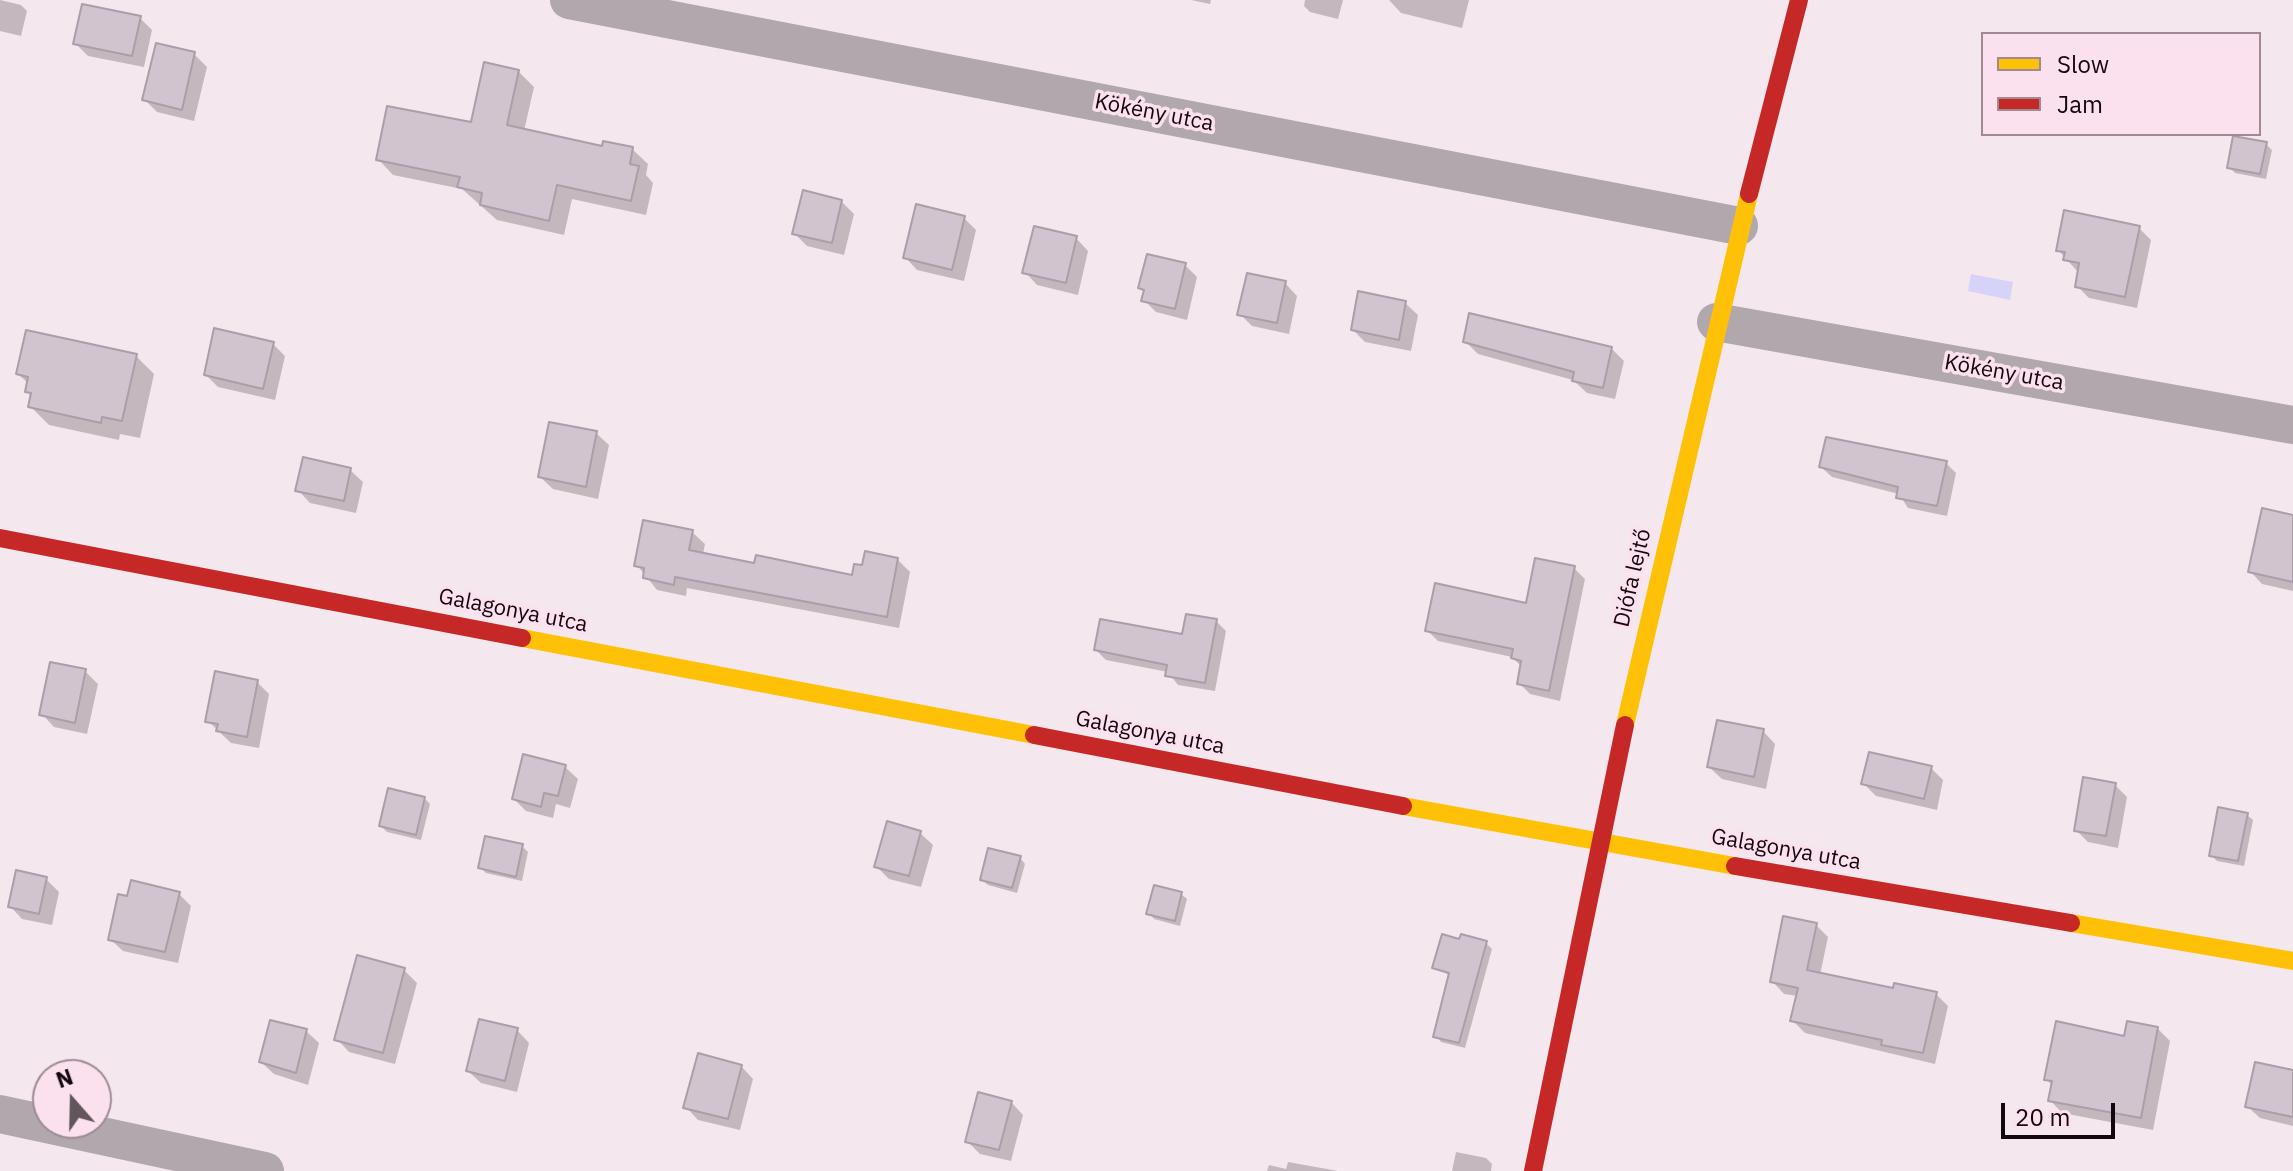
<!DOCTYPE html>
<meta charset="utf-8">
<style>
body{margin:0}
#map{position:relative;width:2293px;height:1171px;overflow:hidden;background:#f5e7ee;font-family:"IBM Plex Sans",sans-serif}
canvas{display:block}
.legend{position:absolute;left:1981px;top:32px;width:280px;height:104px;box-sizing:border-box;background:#fbe1ee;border:2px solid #9f8a94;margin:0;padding:10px 14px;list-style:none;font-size:24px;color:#14070e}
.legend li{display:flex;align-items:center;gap:16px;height:40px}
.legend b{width:40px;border:2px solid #9f8a94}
.north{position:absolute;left:32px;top:1059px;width:80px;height:80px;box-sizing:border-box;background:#fbe1ee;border:2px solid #9f8a94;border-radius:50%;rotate:340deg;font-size:22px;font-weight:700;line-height:32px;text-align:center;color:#14070e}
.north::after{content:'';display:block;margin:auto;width:28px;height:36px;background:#63555c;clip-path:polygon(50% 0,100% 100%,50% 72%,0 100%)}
.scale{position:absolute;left:2001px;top:1103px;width:114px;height:36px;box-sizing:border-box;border:4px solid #14070e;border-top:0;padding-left:10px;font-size:24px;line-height:28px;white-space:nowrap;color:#14070e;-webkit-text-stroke:6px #fbe1ee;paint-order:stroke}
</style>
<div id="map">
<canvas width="2293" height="1171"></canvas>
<ul class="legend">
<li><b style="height:10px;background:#ffc107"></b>Slow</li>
<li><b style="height:10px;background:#c62828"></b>Jam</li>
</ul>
<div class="north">N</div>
<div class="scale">20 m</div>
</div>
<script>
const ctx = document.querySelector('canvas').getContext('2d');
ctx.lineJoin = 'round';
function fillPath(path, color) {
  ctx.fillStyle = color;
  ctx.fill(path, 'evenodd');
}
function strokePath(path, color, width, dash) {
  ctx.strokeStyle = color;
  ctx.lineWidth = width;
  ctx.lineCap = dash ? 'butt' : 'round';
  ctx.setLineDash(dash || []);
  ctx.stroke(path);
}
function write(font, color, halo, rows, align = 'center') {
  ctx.font = font + ' "IBM Plex Sans",sans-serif';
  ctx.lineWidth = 7;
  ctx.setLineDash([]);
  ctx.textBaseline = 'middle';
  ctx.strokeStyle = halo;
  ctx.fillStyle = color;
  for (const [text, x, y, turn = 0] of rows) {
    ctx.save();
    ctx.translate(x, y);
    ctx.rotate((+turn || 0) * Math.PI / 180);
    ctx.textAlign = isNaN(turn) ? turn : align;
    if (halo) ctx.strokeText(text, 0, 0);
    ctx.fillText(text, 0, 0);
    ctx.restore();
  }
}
const water = new Path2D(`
 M1971,274L2013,282L2010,300L1968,291Z`);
const shadow = new Path2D(`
 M0,0L21,5L27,11L21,36L0,31Z
 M1191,0H1211L1210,4Z
 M1305,0H1343L1338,19L1310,12L1304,6Z
 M1389,0H1469L1462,28L1401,13Z
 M140,18L152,30L144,67L88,56L75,43Z
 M194,54L207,67L194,121L157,112L145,100Z
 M518,71L534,87L524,131L603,148L632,149L648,164L646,175L653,183L646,215L572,199L564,235L497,220L462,189L393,175L378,159L472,125Z
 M2266,144L2272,150L2266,179L2235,173L2229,167Z
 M841,201L854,214L844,255L807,246L795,234Z
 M964,218L976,230L964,281L917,270L905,257Z
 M2139,228L2151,240L2137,308L2089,298L2077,286L2078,272L2058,250Z
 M1076,238L1088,251L1078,295L1037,285L1025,272Z
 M1185,265L1197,277L1187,320L1156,312L1144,300L1145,292L1140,287Z
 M1285,283L1297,296L1289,334L1252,326L1240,314Z
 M1405,303L1418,315L1411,351L1365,342L1353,330Z
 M1465,341L1611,348L1624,361L1615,399L1587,393L1573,380L1478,354Z
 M273,344L285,356L275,400L218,387L206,375Z
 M136,356L154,374L140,438L120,434L119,440L49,425L30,406L29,384L18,374Z
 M596,433L609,445L598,499L553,489L540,477Z
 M1946,463L1956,473L1947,516L1908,508L1899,494L1832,477L1821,467Z
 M350,470L363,482L356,513L310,503L298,490Z
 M2293,517V591L2262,584L2250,571Z
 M692,532L705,544L703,554L756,566L854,577L863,567L897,559L910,572L899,628L687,588L686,596L657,590L637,565Z
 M1574,568L1585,579L1560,701L1530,694L1519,683L1522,667L1512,657L1438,641L1427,630L1528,606Z
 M1216,621L1226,631L1215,691L1178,685L1168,672L1106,660L1096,650L1184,636Z
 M85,671L98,684L87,734L54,727L42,714Z
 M257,682L269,694L259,748L231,743L208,721Z
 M1763,731L1775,744L1766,789L1722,779L1709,767Z
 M565,767L578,779L570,808L556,804L553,818L526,811L514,799Z
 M1931,768L1943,780L1937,810L1876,796L1864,784Z
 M2115,785L2127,797L2118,848L2088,842L2076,830Z
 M424,798L430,804L421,840L387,832L381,826Z
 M2247,815L2253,820L2244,866L2217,861L2211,855Z
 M920,833L933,845L921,887L889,879L876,866Z
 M522,846L528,852L522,881L486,873L480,867Z
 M1020,858L1025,864L1017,893L988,885L982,880Z
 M46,879L59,892L52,925L22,919L10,906Z
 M179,894L191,906L178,963L123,951L110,939Z
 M1181,894L1187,899L1180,926L1154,919L1149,913Z
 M1816,925L1828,937L1820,975L1894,991L1936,994L1948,1006L1935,1064L1805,1033L1793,1021L1798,996L1784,994L1772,981Z
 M1486,943L1492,949L1465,1048L1441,1042L1436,1036L1451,976L1434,967Z
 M404,970L417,983L395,1064L349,1052L337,1039Z
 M2157,1028L2170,1041L2153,1130L2062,1113L2050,1100L2053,1086L2046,1079L2126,1038Z
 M517,1030L529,1043L517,1092L481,1083L468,1071Z
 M306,1031L319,1043L308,1085L274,1074L261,1062Z
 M741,1066L753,1079L740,1130L698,1120L686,1107Z
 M2293,1072V1126L2260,1118L2247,1106Z
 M1011,1102L1023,1115L1011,1161L980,1154L967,1141Z
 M1456,1152L1486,1158L1492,1164L1491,1171H1452Z
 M1288,1162L1338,1171H1267L1269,1165L1286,1169Z`);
const building = new Path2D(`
 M82,4L141,16L132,56L73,44Z
 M156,43L195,52L182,110L142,100Z
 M484,62L519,70L507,125L602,146L603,141L633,147L630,164L639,166L631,201L557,185L549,221L480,205L482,193L457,187L460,177L376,160L387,106L471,122Z
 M2233,136L2267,142L2260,174L2227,168Z
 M803,190L842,200L832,243L792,234Z
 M916,204L965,216L952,270L903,258Z
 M2064,210L2140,226L2125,297L2075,287L2079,263L2063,260L2065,252L2056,251Z
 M1034,226L1077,236L1066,283L1022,273Z
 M1147,254L1186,263L1175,309L1141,301L1144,290L1138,288Z
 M1247,273L1286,281L1277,323L1237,315Z
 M1358,291L1406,301L1399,340L1351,330Z
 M1469,313L1612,347L1603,388L1572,381L1574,372L1463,342Z
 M214,328L274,342L263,389L204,375Z
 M26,330L137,354L122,421L102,417L101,423L28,407L31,393L25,392L28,377L16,374Z
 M549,422L597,431L586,487L538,477Z
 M1826,437L1947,461L1937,506L1896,498L1898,487L1819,467Z
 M303,457L351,468L344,501L295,491Z
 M2262,508L2293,515V582L2248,572Z
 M643,520L693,530L689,550L754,563L756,555L852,575L854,564L862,565L865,551L898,558L887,617L675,577L674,585L643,578L644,568L634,566Z
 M1535,558L1575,566L1549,691L1517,684L1521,661L1511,658L1513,649L1425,631L1435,583L1526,603Z
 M1186,614L1217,619L1205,683L1165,676L1167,665L1094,650L1100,619L1182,634Z
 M50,662L86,669L75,723L39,715Z
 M215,671L258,680L247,737L216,731L218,724L205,722Z
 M1717,720L1764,729L1754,777L1707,767Z
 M1869,752L1932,766L1924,799L1861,784Z
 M523,754L566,765L558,796L544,793L541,807L512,799Z
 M2083,777L2116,783L2106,836L2074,831Z
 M388,788L425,797L416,835L379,826Z
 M2218,807L2248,813L2238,861L2209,856Z
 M887,821L921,831L909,876L874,867Z
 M485,836L523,844L516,877L478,868Z
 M988,848L1021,856L1012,888L980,880Z
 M16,870L47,877L39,914L8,907Z
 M131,880L180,892L165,952L108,940L118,894L127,896Z
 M1154,885L1182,892L1175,921L1146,914Z
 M1783,916L1817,923L1807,970L1893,988L1894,983L1937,992L1923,1053L1881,1045L1882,1040L1790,1021L1798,988L1770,982Z
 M1442,934L1459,939L1461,934L1487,941L1459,1043L1433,1037L1449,973L1432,968Z
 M357,955L405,968L383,1053L334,1040Z
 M479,1019L518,1028L505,1081L466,1071Z
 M270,1020L307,1029L296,1073L259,1062Z
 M2056,1021L2124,1036L2127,1021L2158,1027L2141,1118L2048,1101L2052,1081L2044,1080Z
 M698,1053L742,1065L728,1119L683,1108Z
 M2255,1062L2293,1070V1117L2245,1107Z
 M978,1092L1012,1101L999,1150L965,1142Z`);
const street = new Path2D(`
 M569,0L1739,226
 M1716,322L2293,425
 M0,1114L265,1171`);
const slow = new Path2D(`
 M522,638L1034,735
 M1625,725L1749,194
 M1403,806L1735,866
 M2071,923L2293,961`);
const jam = new Path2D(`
 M1749,194L1799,0
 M0,538L522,638
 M1034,735L1403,806
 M1735,866L2071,923
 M1533,1171L1625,725`);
const streetNames = [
 ["Kökény utca",1154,113,11],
 ["Kökény utca",2004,373,10],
 ["Diófa lejtő",1633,578,-77],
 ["Galagonya utca",513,611,11],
 ["Galagonya utca",1150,733,11],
 ["Galagonya utca",1786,850,10]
];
fillPath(water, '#d7d3f8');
fillPath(shadow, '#0003');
fillPath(building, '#d1c4ce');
strokePath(building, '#aa9ea8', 2);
strokePath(street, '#b0a8ad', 38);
strokePath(slow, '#ffc107', 18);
strokePath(jam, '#c62828', 18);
write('22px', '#14070e', '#fbe1ee', streetNames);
</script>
